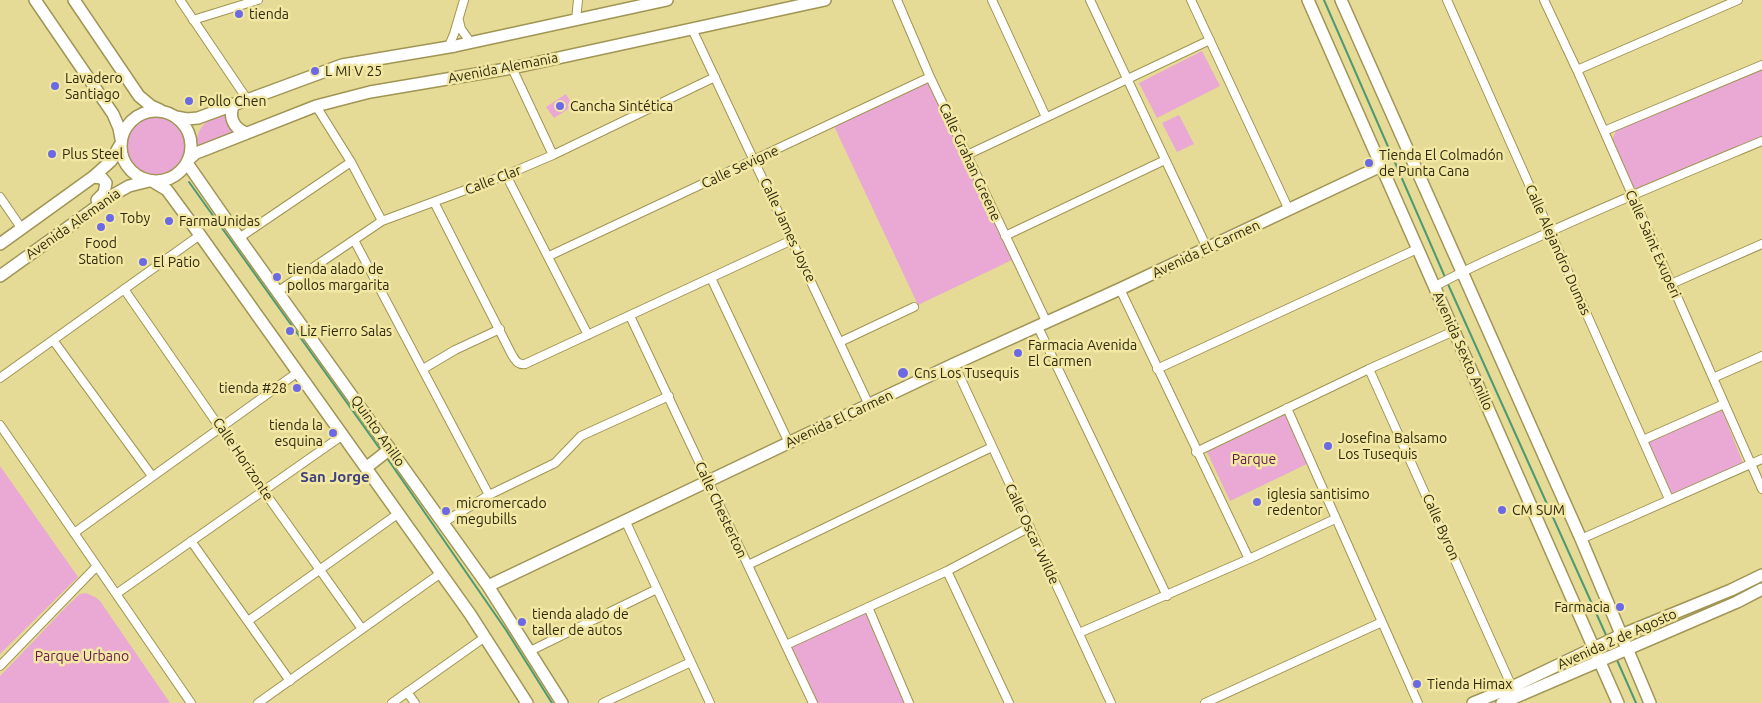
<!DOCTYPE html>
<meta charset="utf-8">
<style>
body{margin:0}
canvas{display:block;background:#e5da96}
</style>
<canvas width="1762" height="703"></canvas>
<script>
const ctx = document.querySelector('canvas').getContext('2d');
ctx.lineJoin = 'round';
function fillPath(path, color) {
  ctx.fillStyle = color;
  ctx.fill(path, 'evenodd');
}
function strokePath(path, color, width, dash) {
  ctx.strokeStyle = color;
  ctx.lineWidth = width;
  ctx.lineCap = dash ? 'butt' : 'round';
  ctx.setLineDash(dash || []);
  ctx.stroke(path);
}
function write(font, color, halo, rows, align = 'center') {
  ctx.font = font + ' Ubuntu,sans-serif';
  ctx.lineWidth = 5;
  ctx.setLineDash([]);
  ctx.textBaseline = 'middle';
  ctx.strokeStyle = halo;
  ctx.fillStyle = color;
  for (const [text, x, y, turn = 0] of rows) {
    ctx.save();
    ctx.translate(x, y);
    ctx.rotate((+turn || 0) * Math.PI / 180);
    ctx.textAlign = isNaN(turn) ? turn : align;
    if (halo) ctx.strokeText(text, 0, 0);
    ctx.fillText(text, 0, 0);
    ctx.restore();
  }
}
const green = new Path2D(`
 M1202,51L1220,86L1157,118L1139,83Z
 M1762,68V140L1638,191L1631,186L1612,140L1616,131Z
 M927,81L1012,260L918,305L834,126Z
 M566,94L573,106L554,118L546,107Z
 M226,111L227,121L234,132L197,146C195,126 210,118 226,111Z
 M125 145a31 31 0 1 1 62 0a31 31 0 1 1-62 0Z
 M1179,115L1194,144L1177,152L1162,123Z
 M1720,405L1743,463L1674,495L1671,494L1646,438Z
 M1288,413L1309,463L1230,501L1207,452Z
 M0,466L78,577L0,654Z
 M86,593L95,597L100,601L170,703H0V676L68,605L80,594Z
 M865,612L906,703H818L792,647Z`);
const stream = new Path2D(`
 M1324,0L1445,277
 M189,182L380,449
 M1447,282L1606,635
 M387,458L506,630L552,703
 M1617,660L1636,703`);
const street = new Path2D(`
 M180,0L247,99
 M897,0L930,77L1047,323
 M992,0L1046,117
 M1090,0L1207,248
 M1191,0L1289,210
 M1447,0L1669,499
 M1544,0L1577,70L1762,489
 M193,20L258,0
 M576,20L578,0
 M459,21L461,29L471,43
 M692,29L869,405
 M448,48L454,34L464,0
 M512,68L553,155
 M1577,70L1738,0
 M316,106L351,162L382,221
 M1604,131L1762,65
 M967,155L1210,40
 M506,175L588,335
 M0,197L22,229
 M434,202L512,355C516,361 518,365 525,364L792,240
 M1005,236L1165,160
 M239,238L351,162
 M354,240L489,495
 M549,256L930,77
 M711,278L789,443
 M1671,284L1762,244
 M1434,287C1466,269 1500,254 1534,239C1609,204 1685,173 1762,141
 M124,289L263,490L362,629
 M1120,289L1249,559
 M277,292L382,221L506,175L553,155L715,77
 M630,316L813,703
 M1038,327L1167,596
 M53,340L152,476
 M840,342L914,307
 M954,364L1111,703
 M423,369L455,350L500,329
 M1157,369L1417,249
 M1369,369L1512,687
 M0,378L200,235
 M1713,378L1762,356
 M1287,408L1418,703
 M0,425L191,703
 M1643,440L1724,404
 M1196,452L1369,369L1454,331
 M625,520L710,703
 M444,522L489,495L555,463L581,436L669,396
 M74,533L298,372
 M1581,539L1762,459
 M191,541L290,681
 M748,565L992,447
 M947,571L1009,703
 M116,594L343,435
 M868,607L909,703
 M248,621L399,513
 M1079,633L1249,559L1335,519
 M786,645L947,571L1030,527
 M530,651L657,589
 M0,666L97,566
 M407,692L415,703
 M258,703L441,573
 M392,703L485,637
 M603,703L691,662
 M1205,703L1382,622`);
const secondary = new Path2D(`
 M35,0L113,114L119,128L121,139
 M74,0L139,96L151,106L160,110
 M1308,0L1618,703
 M1341,0L1581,539L1650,703
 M234,104C228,116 233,128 246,133
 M121 146a35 35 0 1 1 70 0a35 35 0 1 1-70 0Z
 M176,117L187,119L198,118L342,65L455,46L667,0
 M188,160L196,153L204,150L316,106L370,92L512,68L825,0
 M187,163L239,238L488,586L562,703
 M93,177L102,178L106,183L104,193L97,200
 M152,181L167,190L200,235L470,614L527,703
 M0,244L93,177L111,161L120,145
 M0,276L113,195L129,186L149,181
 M367,467L390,449
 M488,586L954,364L1120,289L1381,166
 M1473,703L1512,687L1621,635L1731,590L1762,575
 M1502,703L1737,602L1762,589`);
const markers = [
 [239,14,5,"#6b6ae4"],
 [315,71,5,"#6b6ae4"],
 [55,86,5,"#6b6ae4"],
 [189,101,5,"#6b6ae4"],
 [560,106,5,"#6b6ae4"],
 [52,154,5,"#6b6ae4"],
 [1369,163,5,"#6b6ae4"],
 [110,218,5,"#6b6ae4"],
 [169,221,5,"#6b6ae4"],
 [101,227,5,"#6b6ae4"],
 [143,262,5,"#6b6ae4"],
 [277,277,5,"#6b6ae4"],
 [290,331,5,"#6b6ae4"],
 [1018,353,5,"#6b6ae4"],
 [903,373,6,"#6b6ae4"],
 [297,388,5,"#6b6ae4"],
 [333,433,5,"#6b6ae4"],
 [1328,446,5,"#6b6ae4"],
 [1257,502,5,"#6b6ae4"],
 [1502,510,5,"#6b6ae4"],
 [446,511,5,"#6b6ae4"],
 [1620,607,5,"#6b6ae4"],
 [522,622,5,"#6b6ae4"],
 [1417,684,5,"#6b6ae4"]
];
const poiNames = [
 ["tienda",249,14],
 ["L MI V 25",325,71],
 ["Lavadero",65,78],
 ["Santiago",65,94],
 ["Pollo Chen",199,101],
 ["Cancha Sintética",570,106],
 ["Plus Steel",62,154],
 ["Tienda El Colmadón",1379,155],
 ["de Punta Cana",1379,171],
 ["Toby",120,218],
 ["FarmaUnidas",179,221],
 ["Food",101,243,"center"],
 ["Station",101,259,"center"],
 ["El Patio",153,262],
 ["tienda alado de",287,269],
 ["pollos margarita",287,285],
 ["Liz Fierro Salas",300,331],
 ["Farmacia Avenida",1028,345],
 ["El Carmen",1028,361],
 ["Cns Los Tusequis",914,373],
 ["tienda #28",287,388,"right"],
 ["tienda la",323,425,"right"],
 ["esquina",323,441,"right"],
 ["Josefina Balsamo",1338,438],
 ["Los Tusequis",1338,454],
 ["iglesia santisimo",1267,494],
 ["redentor",1267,510],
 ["micromercado",456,503],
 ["megubills",456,519],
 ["CM SUM",1512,510],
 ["Farmacia",1610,607,"right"],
 ["tienda alado de",532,614],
 ["taller de autos",532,630],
 ["Tienda Himax",1427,684]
];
const streetNames = [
 ["Avenida Alemania",503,68,-11],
 ["Calle Grahan Greene",970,162,65],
 ["Calle Sevigne",740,167,-25],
 ["Calle Clar",493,180,-21],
 ["Avenida Alemania",73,224,-35],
 ["Calle James Joyce",788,230,65],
 ["Calle Saint Exuperi",1653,244,66],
 ["Avenida El Carmen",1206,249,-25],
 ["Calle Alejandro Dumas",1558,250,66],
 ["Avenida Sexto Anillo",1463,351,66],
 ["Avenida El Carmen",839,419,-25],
 ["Quinto Anillo",378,431,55],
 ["Calle Horizonte",243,459,56],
 ["Calle Chesterton",721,510,65],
 ["Calle Byron",1441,527,66],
 ["Calle Oscar Wilde",1032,534,65],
 ["Avenida 2 de Agosto",1617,639,-24]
];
const parkNames = [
 ["Parque",1254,459],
 ["Parque Urbano",82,656]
];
const neighbourhoodNames = [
 ["San Jorge",335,477]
];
fillPath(green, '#eaa8d4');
strokePath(stream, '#4d9973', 2);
strokePath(street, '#a09553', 10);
strokePath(secondary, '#a09553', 14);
strokePath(street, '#fff', 8);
strokePath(secondary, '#fff', 11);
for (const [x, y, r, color] of markers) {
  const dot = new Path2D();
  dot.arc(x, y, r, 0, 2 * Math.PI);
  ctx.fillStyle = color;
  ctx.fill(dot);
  strokePath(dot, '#f2e7a3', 2);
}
write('14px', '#2f2a0f', '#f2e7a3', poiNames, 'left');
write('14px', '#2f2a0f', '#f2e7a3', streetNames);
write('14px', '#631750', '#f2e7a3', parkNames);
write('bold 15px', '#40427f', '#f2e7a3', neighbourhoodNames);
</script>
